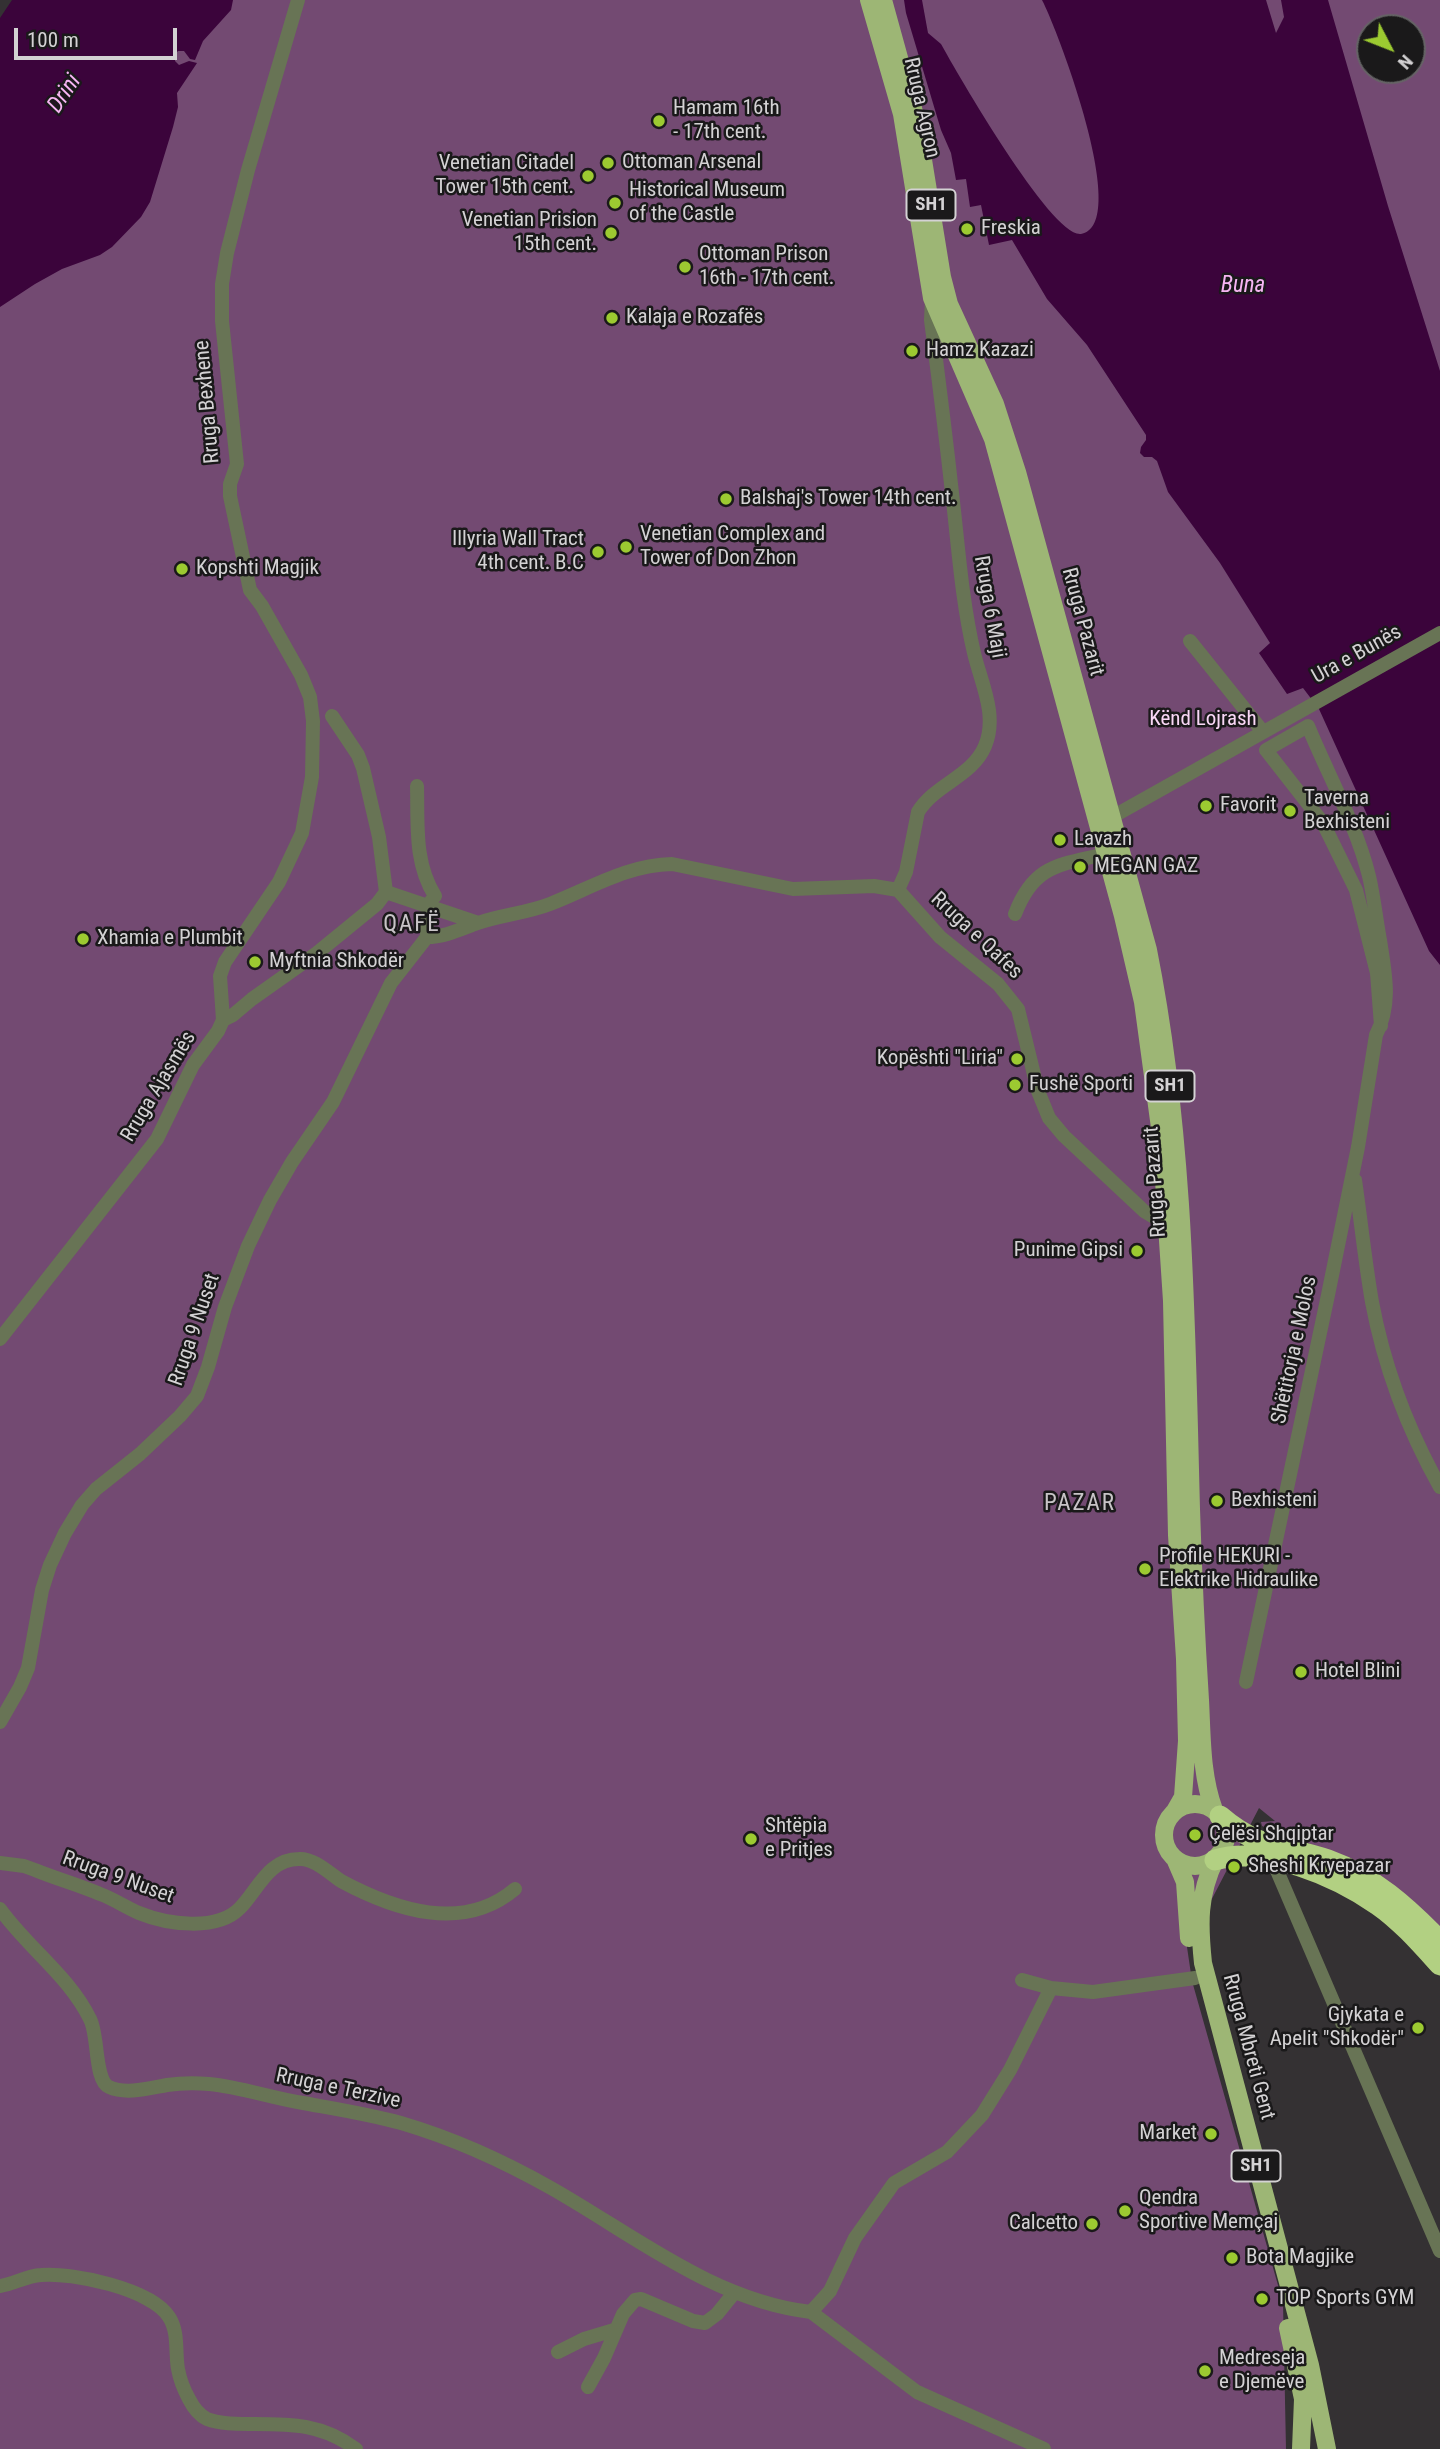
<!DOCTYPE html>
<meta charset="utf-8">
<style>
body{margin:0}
#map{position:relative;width:1440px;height:2449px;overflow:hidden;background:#343133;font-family:"Roboto Condensed",sans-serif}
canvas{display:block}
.north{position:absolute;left:1356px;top:14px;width:70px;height:70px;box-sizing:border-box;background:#1a191a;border:2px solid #646364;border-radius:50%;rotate:132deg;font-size:19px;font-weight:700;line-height:28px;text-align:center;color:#d4d2d4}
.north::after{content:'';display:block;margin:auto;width:24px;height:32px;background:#9cca31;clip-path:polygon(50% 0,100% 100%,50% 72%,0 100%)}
.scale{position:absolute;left:14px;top:28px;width:163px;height:32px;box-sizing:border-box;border:4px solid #d4d2d4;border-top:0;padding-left:9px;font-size:21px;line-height:24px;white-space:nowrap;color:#d4d2d4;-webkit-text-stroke:5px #1a191a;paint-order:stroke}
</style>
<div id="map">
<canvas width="1440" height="2449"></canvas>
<div class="north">N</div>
<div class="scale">100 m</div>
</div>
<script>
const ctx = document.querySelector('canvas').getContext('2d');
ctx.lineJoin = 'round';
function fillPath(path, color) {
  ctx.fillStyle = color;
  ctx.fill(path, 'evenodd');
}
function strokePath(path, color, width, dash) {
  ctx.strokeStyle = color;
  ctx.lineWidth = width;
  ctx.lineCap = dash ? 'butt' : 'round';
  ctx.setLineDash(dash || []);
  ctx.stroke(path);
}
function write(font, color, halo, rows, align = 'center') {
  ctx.font = font + ' "Roboto Condensed",sans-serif';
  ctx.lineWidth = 5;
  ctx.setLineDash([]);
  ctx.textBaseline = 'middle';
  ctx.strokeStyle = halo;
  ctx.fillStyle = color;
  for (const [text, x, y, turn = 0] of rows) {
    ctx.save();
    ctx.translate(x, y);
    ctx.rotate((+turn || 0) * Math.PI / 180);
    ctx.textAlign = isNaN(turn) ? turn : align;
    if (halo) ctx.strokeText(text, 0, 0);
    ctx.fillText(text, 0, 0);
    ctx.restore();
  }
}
const green = new Path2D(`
 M154,0H1440V1945L1299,1836V1841L1262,1826L1261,1822L1275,1821L1259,1808L1187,1947L1192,1981L1283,2303L1286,2449H0V263ZM1370,28H1412V70H1370Z`);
const water = new Path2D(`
 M12,0H233L231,10L203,41L195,60L190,59L184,51H178L175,54V61L179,65L189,61L197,63L177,93L178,107L173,127L150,202L141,217L112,247L100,255L62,269L35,284L0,307V18Z
 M904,0H922L928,33L941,44C957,73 1052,238 1081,234C1133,226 1057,28 1042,0H1266L1276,33L1284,17L1281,0H1328L1388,206L1440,371V965L1429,951L1319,709L1303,688L1287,694L1259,653L1270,643L1220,563L1168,492L1157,461L1152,457H1144L1140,453L1141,447L1146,440V435L1087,345L1047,299L1012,240L989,245L981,205L970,207L966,179L956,180L951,153L941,130L906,13Z`);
const minor = new Path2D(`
 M1190,641L1263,732
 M332,716L358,755L363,768L379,837L386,892
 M417,786C418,824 414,863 435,896
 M1112,817L1440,633
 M898,890L906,872L918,812C935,784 972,777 985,746C998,715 981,683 974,653C961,597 958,541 951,484C945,429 938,375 931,320L932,299
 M386,892L478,923
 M1015,914C1034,864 1060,865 1105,854
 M427,937C445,937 461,929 478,923C501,915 527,913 550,904C591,888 627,865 672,864L793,889L874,886L898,890L940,937L998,984L1018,1009L1038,1091L1049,1118L1064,1136L1144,1211L1154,1217L1166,1219
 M427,937V915L431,901
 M223,1020L220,976L225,962L279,882L302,833L312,777L313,721L310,697L301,675L262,606L250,590L230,496V484L237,464L222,321V284L227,253L248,170L298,0
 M1355,1180C1361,1221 1365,1262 1372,1302C1384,1366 1408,1430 1440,1487
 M0,1339L157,1139L193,1065L218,1031L223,1020L233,1015L252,999L317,953L377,904L386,892
 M1246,1682L1328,1295L1358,1147L1376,1035C1392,1004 1385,973 1380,940C1376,919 1374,897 1369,876C1356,824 1328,775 1308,726L1266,750L1323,823L1356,890L1377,973L1381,1026
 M0,1722L20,1687L28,1668L42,1590L50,1565L65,1533L82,1505L96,1489L140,1454L180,1416L197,1396L208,1367L225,1307L248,1246L270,1200L292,1162L333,1102L391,983L427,937
 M1272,1859L1440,2251
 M0,1863L24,1866L35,1870C57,1879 79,1885 100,1894C114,1899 125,1907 139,1913C166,1924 217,1932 240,1908C258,1890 268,1859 299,1859C314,1858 329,1873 341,1881C395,1910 463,1933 515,1889
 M0,1909C28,1948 69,1976 90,2019C99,2036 94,2080 109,2087C126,2095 150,2088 167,2085C181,2083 196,2083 209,2084C241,2087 271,2098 303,2103C336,2109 368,2114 401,2123C452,2138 505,2162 551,2188C634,2235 714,2301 811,2312
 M1022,1980L1051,1988L1093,1992L1195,1978
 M0,2286C14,2284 26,2276 41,2275C72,2272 152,2289 169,2317C179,2332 175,2353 178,2369C180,2380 184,2390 189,2399C193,2407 199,2415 207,2419C220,2424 236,2424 249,2424C290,2424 321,2423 356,2449
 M811,2312L830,2291L855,2238L894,2183L947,2152L982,2115L1010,2070L1051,1988
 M811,2312L917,2392L1044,2449
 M558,2352L584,2339L614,2330
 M588,2387L604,2358L623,2314L635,2300L641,2299L693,2321L705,2323L717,2314L734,2293`);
const major = new Path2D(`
 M869,0L902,114L932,298L993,439L1123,916L1143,1002L1161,1135L1172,1301L1177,1535L1185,1659L1187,1741L1183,1797L1175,1811
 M883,0L917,123L942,277L949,304L995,404L1017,472L1148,950C1185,1136 1186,1320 1191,1509C1193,1573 1196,1637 1200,1700C1202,1737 1201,1775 1214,1810
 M1164 1835a31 31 0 1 1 62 0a31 31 0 1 1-62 0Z
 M1215,1860C1198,1895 1199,1925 1203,1963L1310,2365L1327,2449
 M1176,1861L1185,1882L1189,1938
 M1288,2328L1303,2399L1301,2449`);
const highway = new Path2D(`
 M1220,1816C1258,1849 1283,1845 1328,1860C1373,1876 1408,1908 1440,1941
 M1215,1860C1266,1845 1336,1876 1378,1905C1401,1921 1421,1944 1440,1965`);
const markers = [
 [659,121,7,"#9cca31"],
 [608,163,7,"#9cca31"],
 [588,176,7,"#9cca31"],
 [615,203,7,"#9cca31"],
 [967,229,7,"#9cca31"],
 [611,233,7,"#9cca31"],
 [685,267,7,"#9cca31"],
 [612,318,7,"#9cca31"],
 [912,351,7,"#9cca31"],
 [726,499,7,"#9cca31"],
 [626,547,7,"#9cca31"],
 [598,552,7,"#9cca31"],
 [182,569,7,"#9cca31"],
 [1206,806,7,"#9cca31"],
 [1290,811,7,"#9cca31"],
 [1060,840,7,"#9cca31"],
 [1080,867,7,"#9cca31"],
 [83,939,7,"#9cca31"],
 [255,962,7,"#9cca31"],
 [1017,1059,7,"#9cca31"],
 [1015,1085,7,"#9cca31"],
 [1137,1251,7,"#9cca31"],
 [1217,1501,7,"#9cca31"],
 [1145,1569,7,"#9cca31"],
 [1301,1672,7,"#9cca31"],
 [1195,1835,7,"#9cca31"],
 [751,1839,7,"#9cca31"],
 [1234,1867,7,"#9cca31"],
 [1418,2028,7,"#9cca31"],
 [1211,2134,7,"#9cca31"],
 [1125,2211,7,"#9cca31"],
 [1092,2224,7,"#9cca31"],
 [1232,2258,7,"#9cca31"],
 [1262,2299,7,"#9cca31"],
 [1205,2371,7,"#9cca31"]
];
const shields = [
 [931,205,49],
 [1170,1086,49],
 [1256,2166,49]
];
const shieldNames = [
 ["SH1",931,205],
 ["SH1",1170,1086],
 ["SH1",1256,2166]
];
const streetNames = [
 ["Rruga Agron",921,108,77],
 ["Rruga Bexhene",208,402,-95],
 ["Rruga 6 Maji",989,607,80],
 ["Rruga Pazarit",1082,622,75],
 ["Ura e Bunës",1357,655,-29],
 ["Rruga e Qafes",976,936,43],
 ["Rruga Ajasmës",159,1087,-59],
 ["Rruga Pazarit",1156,1182,-94],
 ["Rruga 9 Nuset",195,1330,-71],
 ["Shëtitorja e Molos",1295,1350,-78],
 ["Rruga 9 Nuset",118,1878,20],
 ["Rruga Mbreti Gent",1248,2047,75],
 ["Rruga e Terzive",338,2089,12]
];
const poiNames = [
 ["Hamam 16th",673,109],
 ["- 17th cent.",673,133],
 ["Ottoman Arsenal",622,163],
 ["Venetian Citadel",574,164,"right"],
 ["Tower 15th cent.",574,188,"right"],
 ["Historical Museum",629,191],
 ["of the Castle",629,215],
 ["Venetian Prision",597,221,"right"],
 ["15th cent.",597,245,"right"],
 ["Freskia",981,229],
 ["Ottoman Prison",699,255],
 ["16th - 17th cent.",699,279],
 ["Kalaja e Rozafës",626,318],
 ["Hamz Kazazi",926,351],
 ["Balshaj's Tower 14th cent.",740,499],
 ["Venetian Complex and",640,535],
 ["Tower of Don Zhon",640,559],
 ["Illyria Wall Tract",584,540,"right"],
 ["4th cent. B.C",584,564,"right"],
 ["Kopshti Magjik",196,569],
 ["Taverna",1304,799],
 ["Bexhisteni",1304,823],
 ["Favorit",1220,806],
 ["Lavazh",1074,840],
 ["MEGAN GAZ",1094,867],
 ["Xhamia e Plumbit",97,939],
 ["Myftnia Shkodër",269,962],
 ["Kopështi \"Liria\"",1003,1059,"right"],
 ["Fushë Sporti",1029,1085],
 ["Punime Gipsi",1123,1251,"right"],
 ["Bexhisteni",1231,1501],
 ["Profile HEKURI -",1159,1557],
 ["Elektrike Hidraulike",1159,1581],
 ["Hotel Blini",1315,1672],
 ["Shtëpia",765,1827],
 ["e Pritjes",765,1851],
 ["Çelësi Shqiptar",1209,1835],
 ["Sheshi Kryepazar",1248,1867],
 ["Gjykata e",1404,2016,"right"],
 ["Apelit \"Shkodër\"",1404,2040,"right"],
 ["Market",1197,2134,"right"],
 ["Qendra",1139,2199],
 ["Sportive Memçaj",1139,2223],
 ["Calcetto",1078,2224,"right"],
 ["Bota Magjike",1246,2258],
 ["TOP Sports GYM",1276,2299],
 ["Medreseja",1219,2359],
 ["e Djemëve",1219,2383]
];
const parkNames = [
 ["Kënd Lojrash",1203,720]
];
const waterNames = [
 ["Drini",65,94,-56],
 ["Buna",1243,286]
];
const neighbourhoodNames = [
 ["QAFË",412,925],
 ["PAZAR",1080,1504]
];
fillPath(green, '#734a72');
fillPath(water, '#3b043b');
strokePath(minor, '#687455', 14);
strokePath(major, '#9db675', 18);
strokePath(highway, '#b2d082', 21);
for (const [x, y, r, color] of markers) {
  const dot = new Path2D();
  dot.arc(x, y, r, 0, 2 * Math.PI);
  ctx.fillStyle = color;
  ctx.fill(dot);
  strokePath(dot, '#1a191a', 2.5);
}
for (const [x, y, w] of shields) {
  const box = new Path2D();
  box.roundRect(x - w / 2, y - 15.5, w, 31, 5);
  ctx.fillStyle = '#1a191a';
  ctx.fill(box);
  strokePath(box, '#d4d2d4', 2);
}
write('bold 19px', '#d4d2d4', null, shieldNames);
write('21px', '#d4d2d4', '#1a191a', streetNames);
write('21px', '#d4d2d4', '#1a191a', poiNames, 'left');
write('21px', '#f9d7f6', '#1a191a', parkNames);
write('italic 23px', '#f6b5f3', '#1a191a', waterNames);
ctx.letterSpacing = '2px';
write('23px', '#c8c4c7', '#1a191a', neighbourhoodNames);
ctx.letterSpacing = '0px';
</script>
